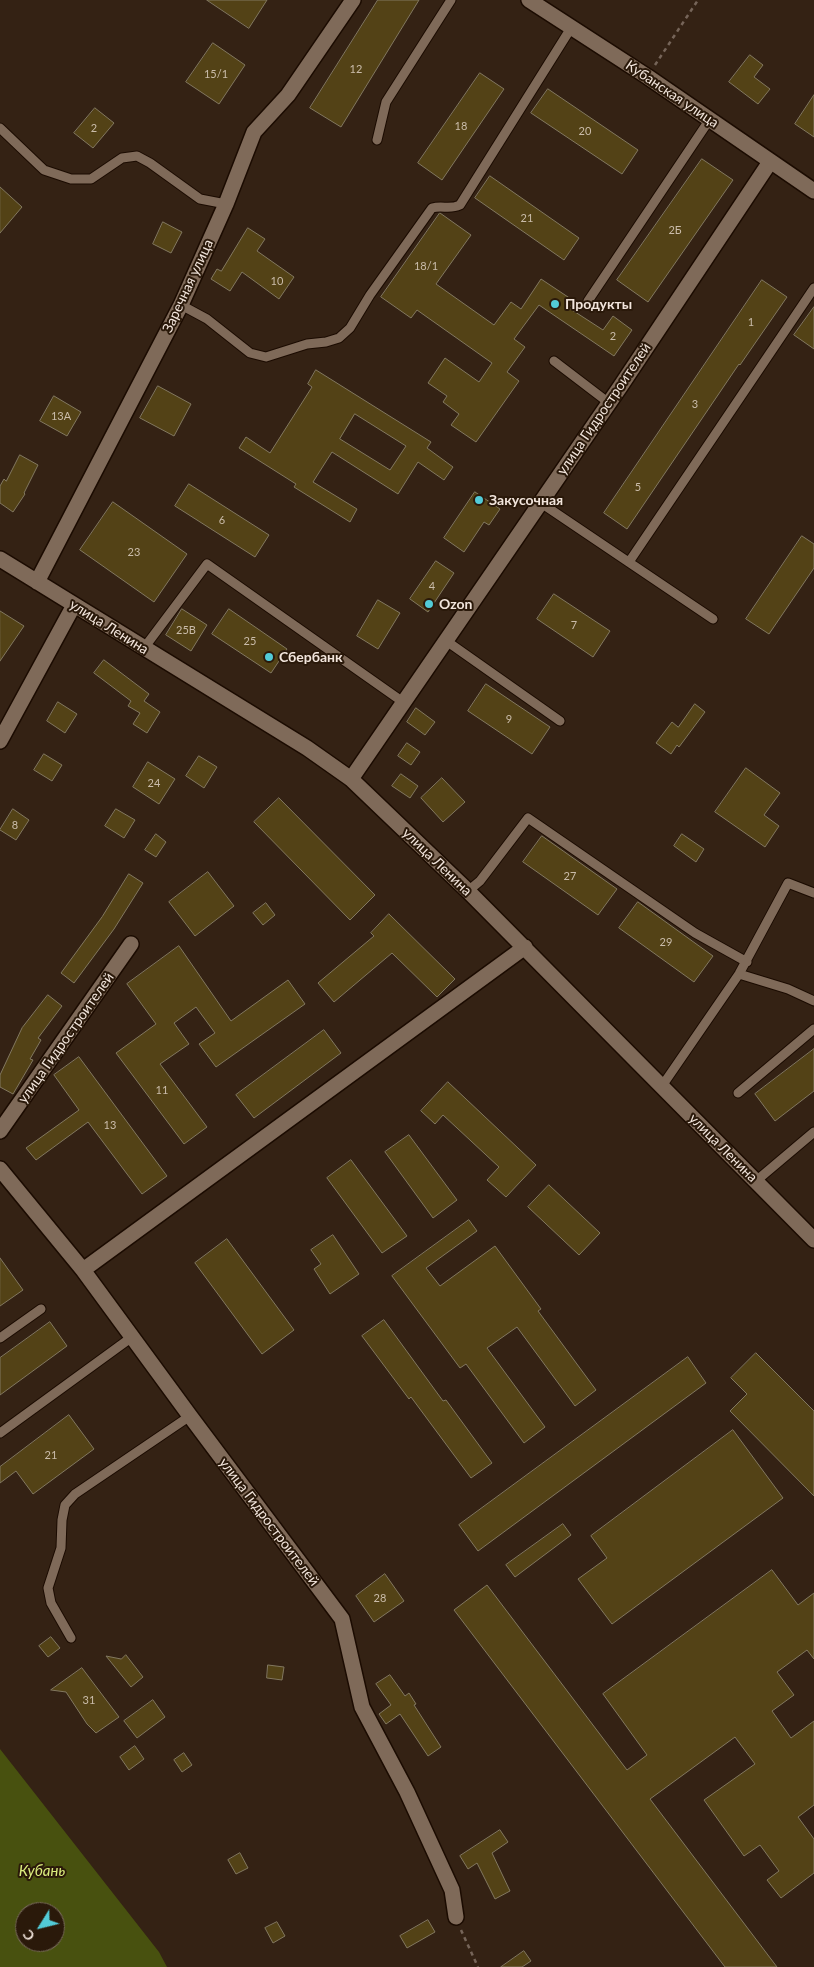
<!DOCTYPE html>
<meta charset="utf-8">
<style>
body{margin:0}
#map{position:relative;width:814px;height:1967px;overflow:hidden;background:#342214;font-family:Lato,sans-serif}
canvas{display:block}
.north{position:absolute;left:15px;top:1902px;width:50px;height:50px;box-sizing:border-box;background:#2a190a;border:1px solid #7a6b5e;border-radius:50%;rotate:234deg;font-size:14px;font-weight:700;line-height:20px;text-align:center;color:#f2e5dc}
.north::after{content:'';display:block;margin:auto;width:18px;height:22px;background:#52cbd7;clip-path:polygon(50% 0,100% 100%,50% 72%,0 100%)}
</style>
<div id="map">
<canvas width="814" height="1967"></canvas>
<div class="north">С</div>
</div>
<script>
const ctx = document.querySelector('canvas').getContext('2d');
ctx.lineJoin = 'round';
function fillPath(path, color) {
  ctx.fillStyle = color;
  ctx.fill(path, 'evenodd');
}
function strokePath(path, color, width, dash) {
  ctx.strokeStyle = color;
  ctx.lineWidth = width;
  ctx.lineCap = dash ? 'butt' : 'round';
  ctx.setLineDash(dash || []);
  ctx.stroke(path);
}
function write(font, color, halo, rows, align = 'center') {
  ctx.font = font + ' Lato,sans-serif';
  ctx.lineWidth = 4;
  ctx.setLineDash([]);
  ctx.textBaseline = 'middle';
  ctx.strokeStyle = halo;
  ctx.fillStyle = color;
  for (const [text, x, y, turn = 0] of rows) {
    ctx.save();
    ctx.translate(x, y);
    ctx.rotate((+turn || 0) * Math.PI / 180);
    ctx.textAlign = isNaN(turn) ? turn : align;
    if (halo) ctx.strokeText(text, 0, 0);
    ctx.fillText(text, 0, 0);
    ctx.restore();
  }
}
const water = new Path2D(`
 M0,1749L159,1952L167,1967H0ZM25,1912H55V1942H25Z`);
const building = new Path2D(`
 M207,0H267L249,28Z
 M378,0H419L341,127L310,108Z
 M213,43L245,65L219,104L186,82Z
 M750,55L763,65L754,77L770,89L758,104L729,82Z
 M480,73L504,89L442,180L418,163Z
 M548,89L638,150L622,174L531,113Z
 M814,95V137L795,124Z
 M95,108L114,123L93,148L74,133Z
 M702,159L733,180L648,302L617,280Z
 M490,176L579,238L564,260L475,198Z
 M0,187L22,207L0,233Z
 M440,213L471,235L436,284L494,325L511,302L521,309L541,279L574,301L569,308L603,330L613,316L632,330L614,356L539,305L514,339L525,347L507,372L519,381L476,442L451,425L459,414L443,402L447,396L428,383L445,358L479,382L492,363L417,310L411,318L381,297Z
 M163,222L182,232L171,253L153,244Z
 M248,228L265,239L257,251L294,277L279,299L242,272L230,291L211,279L217,269L221,271Z
 M762,280L787,297L740,365L739,364L627,529L604,513Z
 M814,307V349L794,335Z
 M316,370L431,442L427,448L453,467L444,480L418,462L398,494L332,452L313,482L357,509L350,522L294,487L296,484L239,448L246,437L270,453L312,387L308,384ZM355,414L406,446L390,470L340,439Z
 M158,386L191,404L174,436L140,418Z
 M54,396L81,412L67,436L40,421Z
 M20,455L38,465L24,493L25,494L13,512L0,503V486L4,479L6,481Z
 M189,484L269,535L255,557L175,506Z
 M475,492L500,509L489,525L484,522L464,552L444,538Z
 M113,502L187,554L154,602L80,550Z
 M802,536L814,544V568L769,634L746,619Z
 M436,561L454,573L428,612L410,599Z
 M554,594L610,631L593,657L537,619Z
 M378,600L400,613L378,649L357,636Z
 M182,609L207,625L191,651L166,635Z
 M229,609L287,649L271,673L212,634Z
 M0,611L24,626L0,661Z
 M104,660L149,694L144,701L160,712L147,733L133,724L140,713L128,706L131,701L94,673Z
 M486,684L550,727L532,754L468,711Z
 M58,702L77,714L65,733L47,721Z
 M695,704L705,712L679,747L677,745L671,754L656,743L672,722L678,727Z
 M416,708L435,722L425,735L407,722Z
 M407,743L420,752L411,765L398,756Z
 M44,754L62,765L52,781L34,770Z
 M199,756L217,767L204,788L186,776Z
 M148,762L175,779L159,804L133,787Z
 M746,768L780,793L764,815L779,826L765,847L715,812Z
 M401,774L418,786L410,798L392,786Z
 M442,778L465,802L443,822L421,798Z
 M279,798L375,895L350,920L254,822Z
 M13,809L29,820L16,840L0,830Z
 M116,809L135,820L124,838L105,826Z
 M156,834L166,842L156,857L145,850Z
 M682,834L704,849L696,862L674,846Z
 M542,836L617,889L598,915L523,862Z
 M208,872L234,906L195,936L169,902Z
 M129,874L143,883L114,929L74,983L61,973L102,917Z
 M638,902L713,956L694,982L619,928Z
 M266,903L275,915L263,925L253,913Z
 M389,914L455,979L437,997L392,953L334,1002L318,983L374,936L371,933Z
 M179,946L231,1021L288,980L305,1004L216,1067L199,1044L215,1033L196,1007L174,1023L189,1044L160,1064L207,1127L184,1144L116,1053L156,1024L127,984Z
 M48,995L62,1006L38,1038L41,1040L30,1059L33,1060L13,1094L0,1087V1075L22,1028Z
 M324,1030L341,1053L254,1118L236,1095Z
 M814,1049V1091L775,1121L755,1094Z
 M79,1057L167,1176L142,1194L88,1122L36,1160L26,1148L79,1110L54,1075Z
 M448,1082L536,1165L506,1197L487,1180L499,1167L443,1115L435,1124L421,1111Z
 M409,1135L457,1200L433,1218L385,1152Z
 M351,1160L407,1236L382,1253L327,1178Z
 M549,1185L600,1233L579,1255L528,1207Z
 M469,1220L477,1231L426,1268L440,1286L495,1246L541,1309L538,1311L596,1390L575,1406L517,1327L487,1348L545,1427L524,1443L466,1364L460,1368L392,1276Z
 M333,1235L359,1274L330,1294L314,1269L321,1264L311,1250Z
 M227,1239L294,1330L262,1354L195,1263Z
 M0,1258L23,1290L0,1306Z
 M384,1320L443,1401L446,1400L492,1463L471,1478L411,1397L409,1399L362,1336Z
 M50,1322L67,1346L0,1395V1358Z
 M756,1353L814,1411V1496L730,1411L747,1394L731,1378Z
 M688,1357L706,1383L478,1551L459,1525Z
 M69,1415L94,1449L33,1494L16,1471L0,1483V1467Z
 M733,1430L783,1498L612,1624L578,1579L607,1558L591,1536Z
 M563,1524L571,1535L515,1577L506,1565Z
 M772,1570L798,1605L814,1593V1659L807,1650L777,1672L794,1695L772,1711L791,1738L814,1721V1805L798,1817L814,1839V1873L781,1898L767,1880L779,1871L760,1845L744,1856L704,1800L755,1764L735,1737L650,1799L777,1967H725L454,1610L487,1585L627,1770L647,1755L603,1694Z
 M385,1574L404,1601L374,1622L356,1596Z
 M51,1637L60,1648L48,1657L39,1646Z
 M126,1655L143,1677L131,1687L106,1656L121,1659Z
 M268,1665L284,1667L282,1680L267,1678Z
 M82,1668L119,1717L96,1733L87,1724L66,1692L51,1690Z
 M390,1675L405,1696L409,1693L416,1704L414,1705L441,1747L428,1756L400,1714L386,1724L379,1714L391,1705L376,1684Z
 M153,1700L165,1717L137,1738L124,1721Z
 M135,1746L144,1759L129,1770L120,1757Z
 M184,1753L192,1765L182,1772L174,1760Z
 M500,1830L508,1842L492,1853L510,1891L495,1899L477,1863L468,1869L460,1856Z
 M240,1853L248,1868L236,1874L228,1860Z
 M428,1920L435,1932L407,1948L400,1936Z
 M277,1922L285,1936L273,1943L265,1928Z
 M524,1951L531,1961L522,1967H501Z`);
const path = new Path2D(`
 M655,65L698,0
 M461,1930L478,1967`);
const lane = new Path2D(`
 M0,128L44,170L71,179H91L122,158L137,156L150,163L200,199L226,204
 M377,140L386,102L451,0
 M588,301L710,119
 M181,305L207,319L250,353L266,357L307,344L326,342L339,338L350,328L370,295L432,208C443,205 449,210 460,205L571,28
 M554,361L609,403
 M541,503L713,619
 M629,562L814,288
 M445,640L560,721
 M144,648L207,564L403,702
 M468,891L480,881L528,818L695,933L747,962
 M739,974L788,989L814,1001
 M662,1086L739,974L788,883L814,893
 M738,1093L814,1029
 M756,1181L814,1132
 M0,1338L41,1309
 M0,1433L132,1337
 M71,1638L51,1603L48,1588L61,1548L62,1520L65,1505L75,1494L190,1416`);
const street = new Path2D(`
 M529,0L648,77L814,191
 M0,559L307,748L351,779L468,891L814,1240
 M37,582L181,305L226,204L254,132L288,95L353,0
 M0,741L74,605
 M351,779L620,387L770,162
 M0,1131L131,944
 M0,1169L83,1270L190,1416L342,1619L362,1707L407,1792L452,1890L456,1917
 M83,1270L525,947`);
const markers = [
 [555,304,5,"#52cbd7"],
 [479,500,5,"#52cbd7"],
 [429,604,5,"#52cbd7"],
 [269,657,5,"#52cbd7"]
];
const numberNames = [
 ["12",356,69],
 ["15/1",216,74],
 ["18",461,126],
 ["2",94,128],
 ["20",585,131],
 ["21",527,218],
 ["2Б",675,230],
 ["18/1",426,266],
 ["10",277,281],
 ["1",751,322],
 ["2",613,336],
 ["3",695,404],
 ["13А",61,416],
 ["5",638,487],
 ["6",222,520],
 ["23",134,552],
 ["4",432,586],
 ["7",574,625],
 ["25В",186,630],
 ["25",250,641],
 ["9",509,719],
 ["24",154,783],
 ["8",15,825],
 ["27",570,876],
 ["29",666,942],
 ["11",162,1090],
 ["13",110,1125],
 ["21",51,1455],
 ["28",380,1598],
 ["31",89,1700]
];
const streetNames = [
 ["Кубанская улица",672,94,34],
 ["Заречная улица",188,286,-65],
 ["улица Гидростроителей",604,409,-56],
 ["улица Ленина",109,627,32],
 ["улица Ленина",437,862,44],
 ["улица Гидростроителей",66,1038,-55],
 ["улица Ленина",723,1148,45],
 ["улица Гидростроителей",269,1522,53]
];
const poiNames = [
 ["Продукты",565,304],
 ["Закусочная",489,500],
 ["Ozon",439,604],
 ["Сбербанк",279,657]
];
const waterNames = [
 ["Кубань",42,1871]
];
fillPath(water, '#48510f');
fillPath(building, '#534216');
strokePath(building, '#827860', 1);
strokePath(lane, '#1b0b01', 11);
strokePath(street, '#1b0b01', 18);
strokePath(path, '#766559', 2.5, [4, 4]);
strokePath(lane, '#7f6a59', 9);
strokePath(street, '#7f6a59', 15);
for (const [x, y, r, color] of markers) {
  const dot = new Path2D();
  dot.arc(x, y, r, 0, 2 * Math.PI);
  ctx.fillStyle = color;
  ctx.fill(dot);
  strokePath(dot, '#2a190a', 2);
}
write('11px', '#cabcaa', null, numberNames);
write('14px', '#f2e5dc', '#2a190a', streetNames);
write('bold 14px', '#f2e5dc', '#2a190a', poiNames, 'left');
write('italic 15px', '#dbed7e', '#2a190a', waterNames);
</script>
